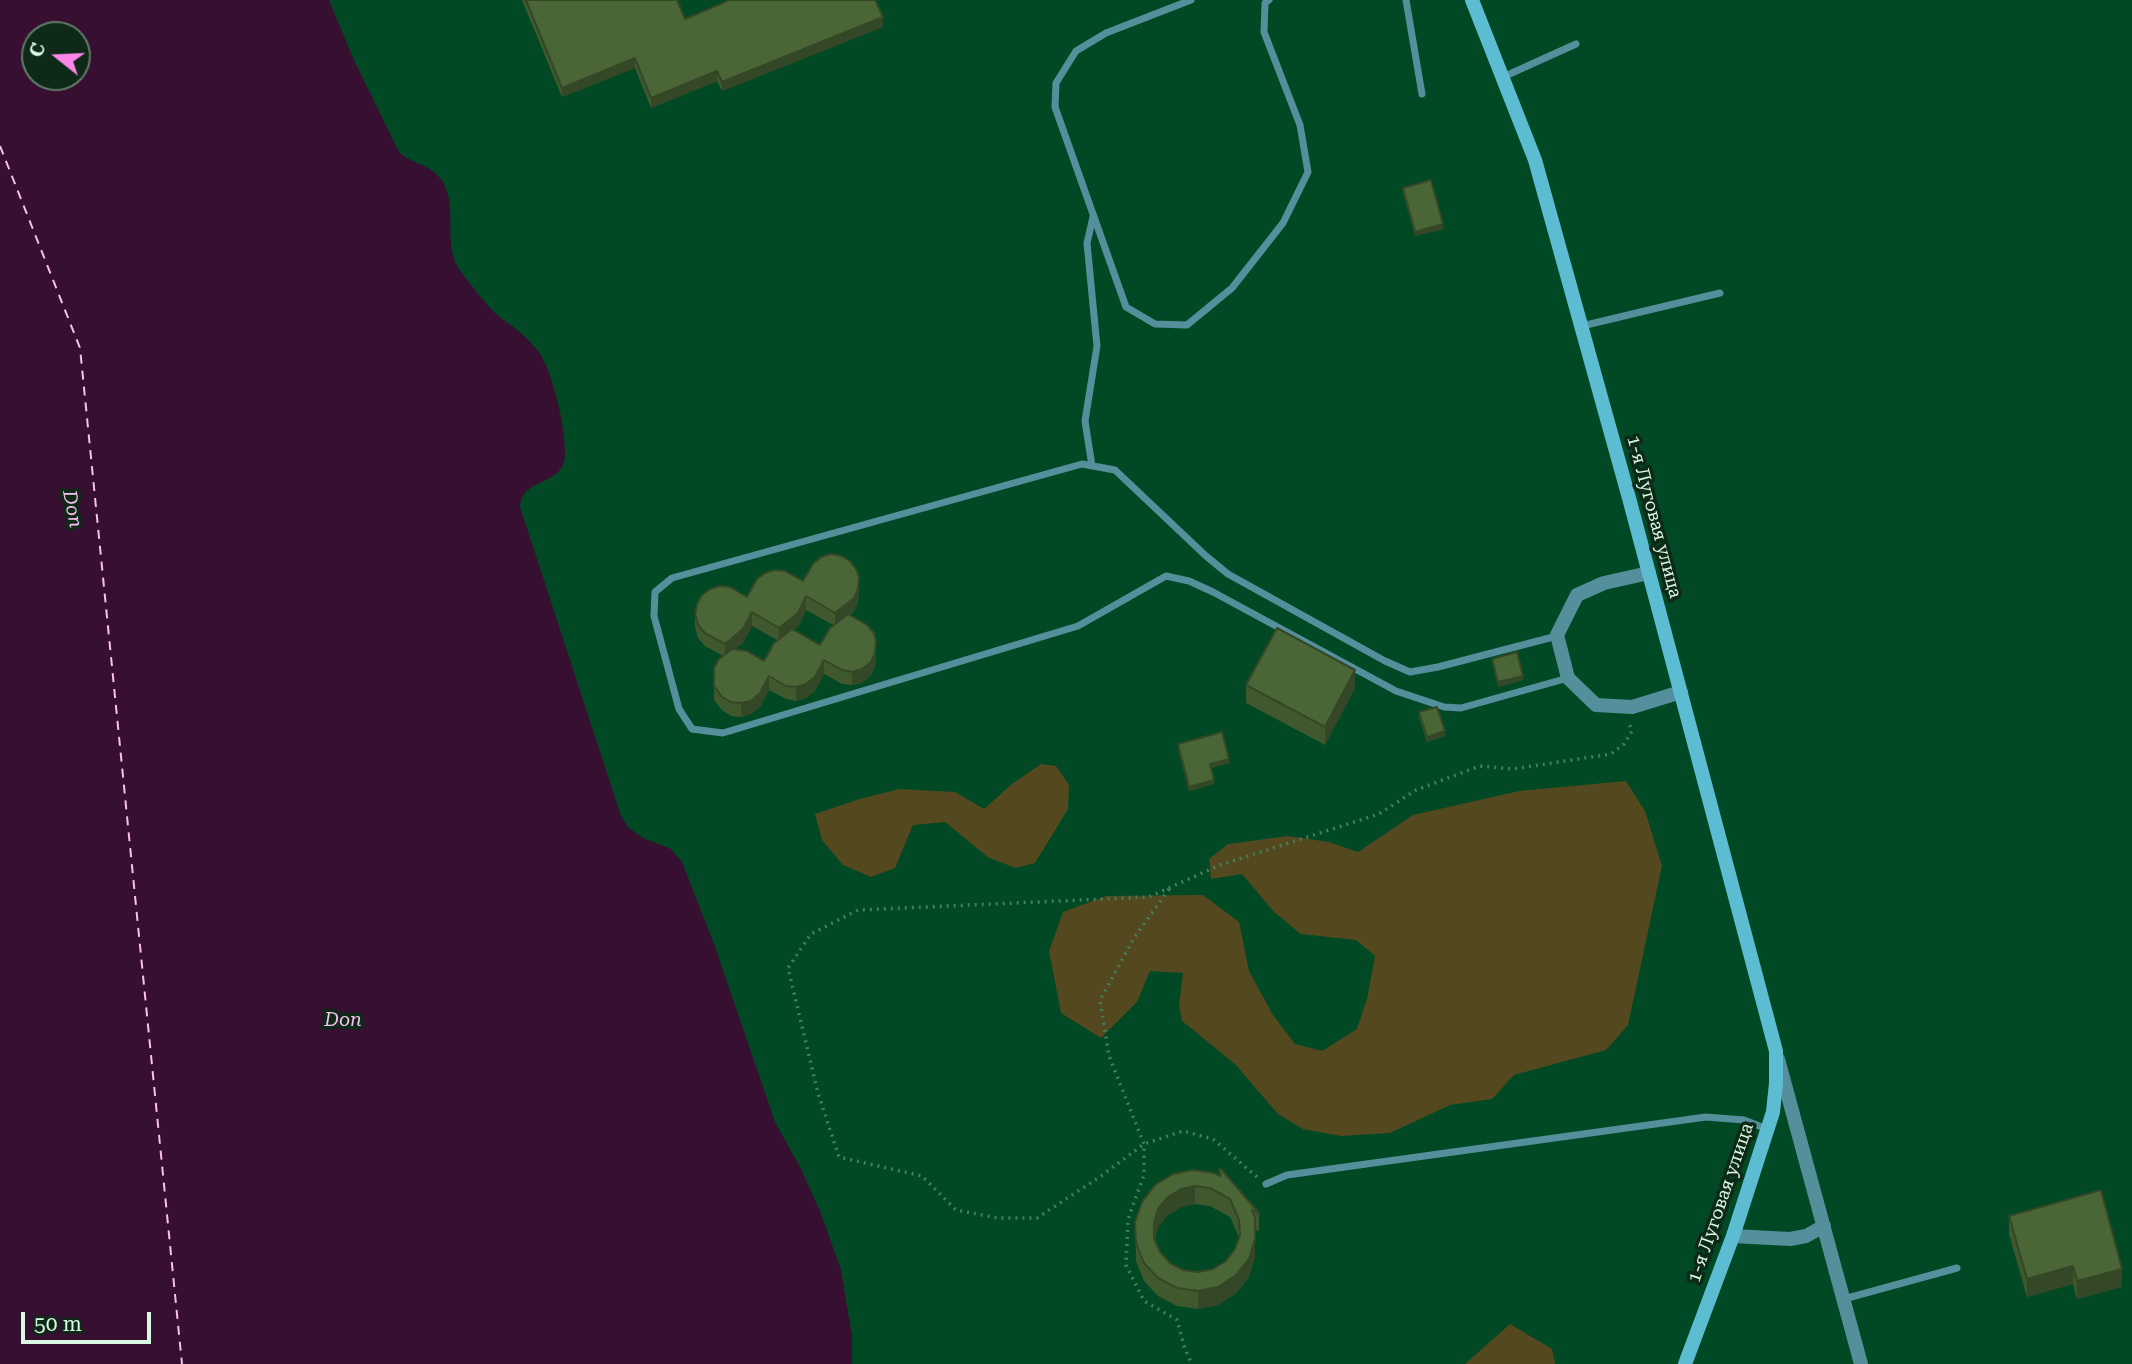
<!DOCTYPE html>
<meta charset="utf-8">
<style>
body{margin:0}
#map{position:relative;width:2132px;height:1364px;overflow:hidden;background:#014924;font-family:"Roboto Serif",serif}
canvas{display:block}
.north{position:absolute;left:21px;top:21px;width:70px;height:70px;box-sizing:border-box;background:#0f2918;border:2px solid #607c69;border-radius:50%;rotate:288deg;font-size:19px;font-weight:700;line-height:28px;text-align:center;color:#d9f9e2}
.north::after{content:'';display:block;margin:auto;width:24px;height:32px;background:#fa87e7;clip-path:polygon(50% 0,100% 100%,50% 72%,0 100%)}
.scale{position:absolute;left:21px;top:1312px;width:130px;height:32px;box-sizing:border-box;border:4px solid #d9f9e2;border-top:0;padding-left:9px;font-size:21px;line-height:24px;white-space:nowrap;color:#d9f9e2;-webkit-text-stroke:5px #0f2918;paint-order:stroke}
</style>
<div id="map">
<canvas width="2132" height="1364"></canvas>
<div class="north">С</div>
<div class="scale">50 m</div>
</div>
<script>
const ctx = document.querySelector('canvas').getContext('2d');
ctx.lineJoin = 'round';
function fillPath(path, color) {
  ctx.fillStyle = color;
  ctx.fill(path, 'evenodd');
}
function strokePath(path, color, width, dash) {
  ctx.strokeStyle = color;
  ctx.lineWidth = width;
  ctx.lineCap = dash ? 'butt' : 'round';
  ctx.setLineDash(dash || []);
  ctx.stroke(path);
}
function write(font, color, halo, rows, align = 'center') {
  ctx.font = font + ' "Roboto Serif",serif';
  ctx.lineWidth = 7;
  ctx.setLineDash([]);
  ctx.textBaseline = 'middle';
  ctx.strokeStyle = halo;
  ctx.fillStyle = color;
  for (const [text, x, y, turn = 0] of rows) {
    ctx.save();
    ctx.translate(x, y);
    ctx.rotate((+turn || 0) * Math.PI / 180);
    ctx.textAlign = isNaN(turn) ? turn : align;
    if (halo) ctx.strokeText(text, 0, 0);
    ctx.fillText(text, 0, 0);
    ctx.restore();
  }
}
const green = new Path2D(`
 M1041,764L1056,766L1069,785L1068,809L1035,863L1016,868L989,858L945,822L913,825L895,868L871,877L843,865L822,840L815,814L860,799L899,789L955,792L984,809L1012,784Z
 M1626,781L1645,811L1662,866L1628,1025L1606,1050L1514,1075L1492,1099L1450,1105L1390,1133L1341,1136L1303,1129L1278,1114L1235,1064L1182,1021L1179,1006L1183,973L1150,971L1137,1002L1101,1038L1061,1013L1049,951L1063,912L1106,896L1203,895L1239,922L1249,971L1273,1015L1295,1044L1322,1051L1357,1029L1367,999L1375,956L1356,940L1301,934L1274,912L1242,874L1211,879L1209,859L1228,844L1288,836L1329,842L1358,852L1413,815L1519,791Z
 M1510,1324L1552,1349L1555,1364H1465Z`);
const water = new Path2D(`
 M0,0H329L353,58L399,152C410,163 424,163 435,173C461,195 443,236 456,264C461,274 487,305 496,314C504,321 513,326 521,333C528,340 538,349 542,357C554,379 566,430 565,455C563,488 522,476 520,507L621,816L629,828L643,838L671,849L682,862L714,944L775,1122L800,1167L820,1211L841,1270L852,1336V1364H0ZM35,35H77V77H35Z`);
const ferry = new Path2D(`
 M0,146L80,348L182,1364`);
const path = new Path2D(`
 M1169,889L1134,938L1100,1000L1109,1056L1144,1144V1175L1128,1219L1126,1265L1144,1301L1177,1320L1185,1349L1192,1364
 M1257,1177L1213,1139L1183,1131L1144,1144L1101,1176L1037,1218H998L956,1210L922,1176L839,1157L818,1093L788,968L811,934L858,910L1149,897L1220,865L1379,814L1416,790L1480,766L1513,769L1611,754L1624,744L1632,731L1628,721`);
const service = new Path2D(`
 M1191,0L1106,33L1076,51L1056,83L1055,107L1126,307L1155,324L1187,325L1232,288L1283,223L1308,172L1300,125L1264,32L1265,3L1269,0
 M1406,0L1422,94
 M1503,77L1576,44
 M1582,326L1720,293
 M1092,466L1085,421L1097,346L1087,243L1093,217
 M1557,636L1438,667L1410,672L1385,661L1228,574L1206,556L1115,470L1082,464L672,578L655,592L654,616L679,709L692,729L723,733L1078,626L1166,576L1189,581L1213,592L1396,691L1444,707L1461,708L1568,678
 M1266,1184L1287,1175L1706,1117L1744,1120L1767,1129
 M1844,1299L1957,1268`);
const minor = new Path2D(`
 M1649,573L1604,583L1577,595L1557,635L1568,678L1596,705L1632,707L1681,692
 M1778,1059L1861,1364
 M1733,1236L1790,1239L1806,1236L1824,1226`);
const secondary = new Path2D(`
 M1472,0L1535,160L1629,498L1776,1051V1083L1773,1112L1733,1236L1685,1364`);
const wall = new Path2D(`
 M522,0H677L685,19L883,27L722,91L717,81L651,108L635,68L562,97Z
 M1403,188L1443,229L1415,236L1403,193Z
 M803,581L859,590L858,603L854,611L850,615L876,654L875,667L871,675L862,683L852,685L842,684L824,674L815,691L806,698L796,701L786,699L769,690L760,707L751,714L741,717L731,716L722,710L714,700V668L723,656L705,646L698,638L695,627V614L747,597ZM806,610L833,625L820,645L793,630L798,627ZM752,626L777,640L764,661L734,650L743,643Z
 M1492,659L1523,680L1498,687L1492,663Z
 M1246,685L1355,688L1325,745L1246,703Z
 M1419,712L1445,736L1427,742L1419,717Z
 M1178,744L1229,763L1211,768L1214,784L1189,791L1178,749Z
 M1219,1170L1259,1213V1231L1255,1230V1257L1249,1277L1236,1293L1218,1305L1198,1309L1177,1306L1158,1296L1144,1281L1136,1261L1135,1222L1142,1202L1219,1175ZM1195,1204L1210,1206L1230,1217L1239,1237L1235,1249L1226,1261L1213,1269L1198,1272L1183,1270L1170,1263L1160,1252L1155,1239L1158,1227L1168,1215L1181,1207Z
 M2009,1216L2122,1287L2077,1299L2073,1284L2027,1297L2009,1234Z`);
const shadedWall = new Path2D(`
 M883,17V27L722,91V82Z
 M635,58V68L562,97V88Z
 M717,71V81L651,108V98Z
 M1443,224V229L1415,236V232Z
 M859,577L858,603L854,611L835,626V613Z
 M806,596V610L798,627L779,641V628Z
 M752,612V626L743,643L725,657V644Z
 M876,641L875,667L871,675L862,683L852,685V672Z
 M824,660V674L815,691L806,698L796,701V687Z
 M1355,670V688L1325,745V727Z
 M769,676V690L760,707L751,714L741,717V703Z
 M1523,676V680L1498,687V682Z
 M1445,731V736L1427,742V737Z
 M1229,759V763L1210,768V764Z
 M1214,780V784L1189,791V787Z
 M1195,1186V1204L1181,1207L1168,1215L1158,1227L1154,1241V1223L1158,1209L1168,1197L1181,1189Z
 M1255,1239V1257L1249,1277L1236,1293L1218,1305L1198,1309V1291Z
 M2073,1266V1284L2027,1297V1279Z
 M2122,1269V1287L2077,1299V1281Z`);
const building = new Path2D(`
 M526,0H677L685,19L730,0H875L883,17L722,82L717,71L651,98L635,58L562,88Z
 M1431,180L1443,224L1415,232L1403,188Z
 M831,554L841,556L850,561L856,569L859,577L858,589L854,598L835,613L806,596L798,613L779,628L752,612L743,629L725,644L705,633L698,625L695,614L697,604L702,595L710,589L720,586L730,587L747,597L757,579L765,573L775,570L785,571L803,581L813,564L821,557Z
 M848,614L867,625L874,633L876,641L875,653L871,662L862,669L852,672L842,670L824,660L815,677L806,684L796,687L786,686L769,676L760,693L751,701L741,703L731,702L722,697L714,686V668L719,659L732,649L747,651L764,661L774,643L792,629L820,645L830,628Z
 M1277,628L1355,670L1325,727L1246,685Z
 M1517,652L1523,676L1498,682L1492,659Z
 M1437,707L1445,731L1427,737L1419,712Z
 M1222,732L1229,759L1210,764L1214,780L1189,787L1178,744Z
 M1221,1169L1259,1213L1252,1210L1255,1218V1239L1249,1259L1236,1275L1218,1287L1198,1291L1177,1288L1158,1278L1144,1263L1136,1243L1135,1222L1142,1202L1155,1185L1173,1174L1193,1170L1214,1173L1221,1176L1219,1170ZM1195,1186L1210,1188L1230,1199L1239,1220L1240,1235L1235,1249L1226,1261L1213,1269L1198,1272L1183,1270L1170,1263L1160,1252L1154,1238V1223L1158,1209L1168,1197L1181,1189Z
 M2101,1190L2122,1269L2077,1281L2073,1266L2027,1279L2009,1216Z`);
const streetNames = [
 ["1-я Луговая улица",1654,517,75],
 ["1-я Луговая улица",1721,1203,-71]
];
const waterNames = [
 ["Don",72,509,79],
 ["Don",343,1020]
];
fillPath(green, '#54481e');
fillPath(water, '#370f31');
strokePath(ferry, '#fac0ee', 2, [9, 7]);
strokePath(path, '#437f5e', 3.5, [2, 5]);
strokePath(service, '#568f9c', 7);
strokePath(minor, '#568f9c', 14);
strokePath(secondary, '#5cbdd2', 14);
fillPath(wall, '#40582e');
fillPath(shadedWall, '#344726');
fillPath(building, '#4a6636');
strokePath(building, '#344726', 2);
write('18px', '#d9f9e2', '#0f2918', streetNames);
write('italic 19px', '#fac0ee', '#0f2918', waterNames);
</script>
